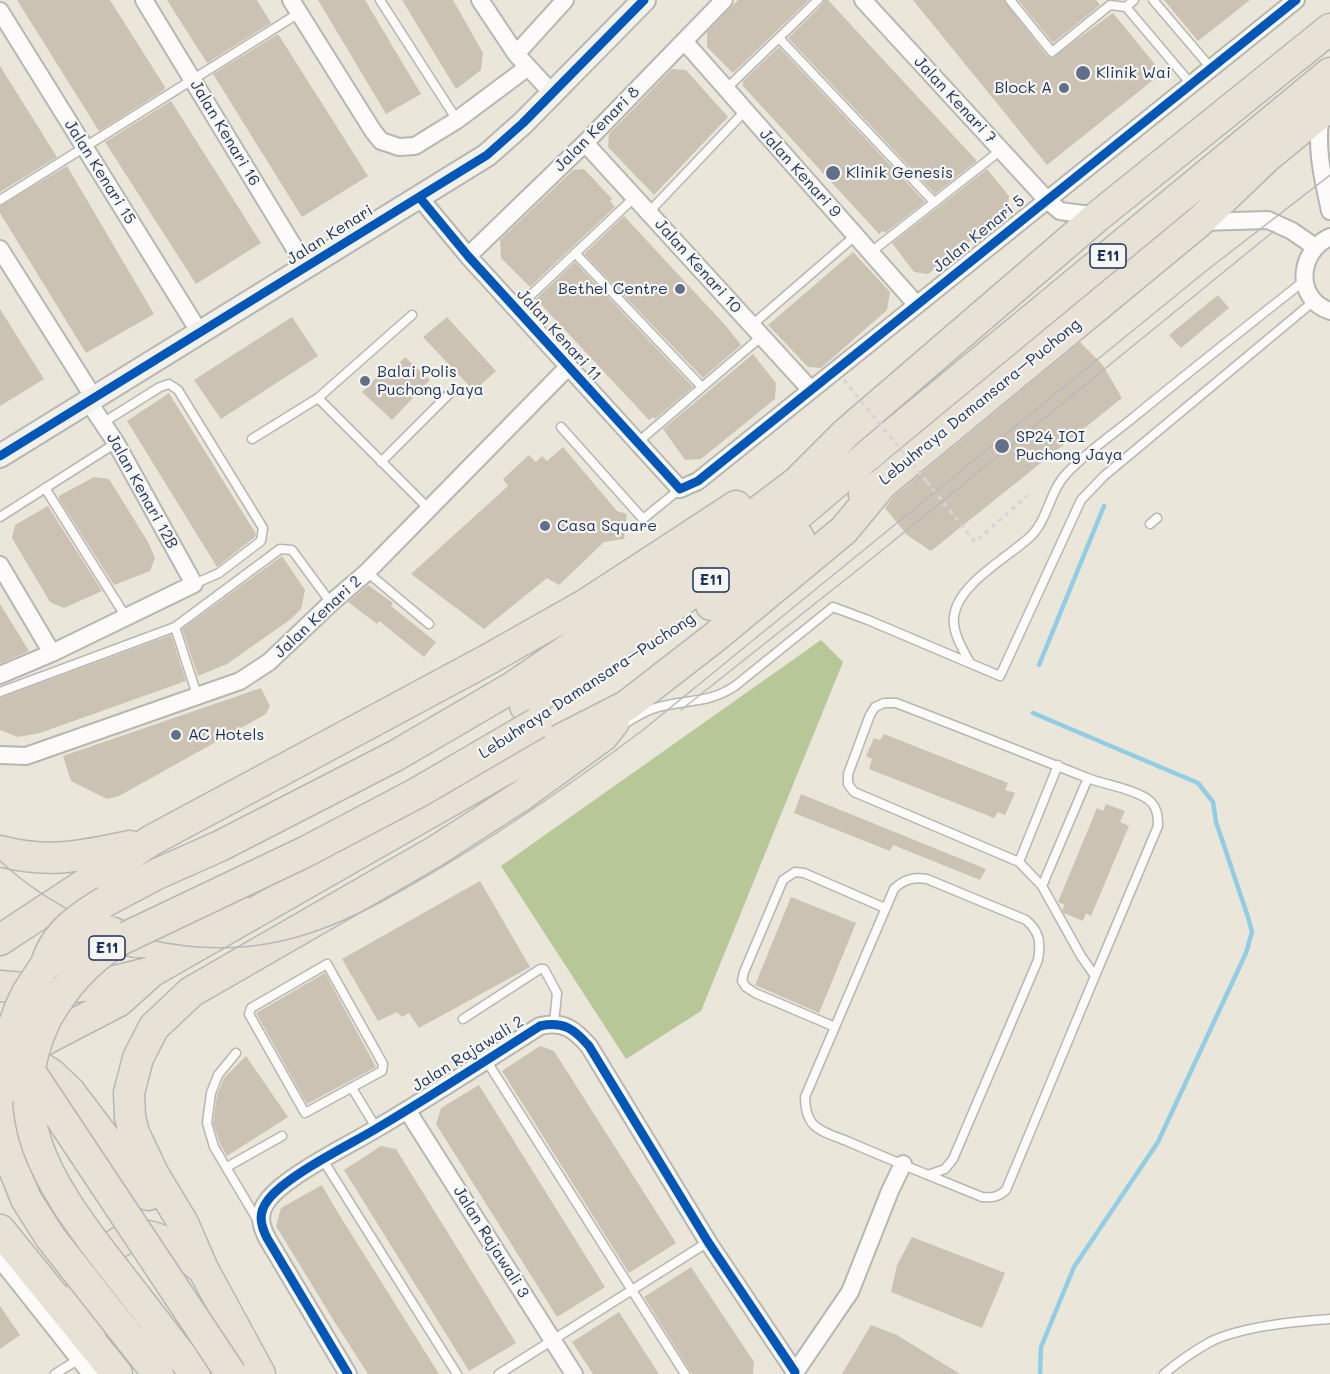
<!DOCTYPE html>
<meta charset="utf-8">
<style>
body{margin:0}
canvas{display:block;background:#eae6da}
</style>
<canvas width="1330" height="1374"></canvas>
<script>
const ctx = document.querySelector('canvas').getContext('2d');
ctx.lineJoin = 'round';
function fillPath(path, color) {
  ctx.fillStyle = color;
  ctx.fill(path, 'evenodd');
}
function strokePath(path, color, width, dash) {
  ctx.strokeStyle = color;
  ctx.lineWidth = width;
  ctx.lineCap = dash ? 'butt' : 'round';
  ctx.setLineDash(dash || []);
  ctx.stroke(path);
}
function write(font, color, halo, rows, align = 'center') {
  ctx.font = font + ' Mali,sans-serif';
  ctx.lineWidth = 4.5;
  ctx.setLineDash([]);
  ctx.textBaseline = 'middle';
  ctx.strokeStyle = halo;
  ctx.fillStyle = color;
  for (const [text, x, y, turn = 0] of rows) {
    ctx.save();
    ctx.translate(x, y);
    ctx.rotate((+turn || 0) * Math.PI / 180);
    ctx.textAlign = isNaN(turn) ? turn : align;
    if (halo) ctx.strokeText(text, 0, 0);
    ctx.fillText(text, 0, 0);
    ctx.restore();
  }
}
const forest = new Path2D(`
 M821,640L843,662L701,1011L626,1059L501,866Z`);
const stream = new Path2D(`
 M1039,665L1104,506
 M1033,713L1198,783L1213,802L1216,822L1248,917L1252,932L1246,953L1158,1142L1074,1267L1041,1347L1040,1374`);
const building = new Path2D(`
 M17,0H110L165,87L164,90L99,131Z
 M167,0H257L271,23L207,63Z
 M318,0H365L421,94L386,114Z
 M402,0H453L483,53L481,70L456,89Z
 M738,0H809L733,73L707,47V32Z
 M824,0H828L977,161L935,194L788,38L822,5Z
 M913,0H1004L1047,56L1052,58L1113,13L1162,73L1047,165Z
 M1018,0H1096L1100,5L1053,43Z
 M1164,0H1250L1198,41Z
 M278,34L368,176L302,217L213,74Z
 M779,47L925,202L885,233L883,231L879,234L742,85L744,84L742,82Z
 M0,66L57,157L0,192Z
 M672,69L686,70L728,117L654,195L608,147L609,134Z
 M171,101L261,243L196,284L105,142Z
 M67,166L154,314L86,353L0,213V206Z
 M584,169L612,199L610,201L615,207L530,287L501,258L500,240L573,170Z
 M987,169L1009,196L1007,213L928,274L914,272L892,243Z
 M624,216L726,326L741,345L703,378L584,254Z
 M853,252L890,292L887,310L821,368L808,367L768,325Z
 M575,262L693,387L655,419L653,417L649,420L536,299Z
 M1218,295L1229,308L1181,348L1169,335Z
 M0,309L44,379L0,406Z
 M292,317L318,356L221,419L194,380Z
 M447,317L496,371L474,391L423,337Z
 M1080,342L1102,364L1122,398L931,551L907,535L885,508L894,496Z
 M753,354L776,383L775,399L701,459L685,460L663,429Z
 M405,357L430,380L392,420L362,392L383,371L387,375Z
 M169,393L256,534L255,537L217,567L127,421Z
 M563,447L617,511L627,514L624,539L604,542L559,585L547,578L484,629L411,574L508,486L503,479L529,455L536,462L542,456L547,461Z
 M94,477L109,479L148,542L155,558L150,571L114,585L59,499V496Z
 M48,506L102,591L64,608L50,602L12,538L15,525Z
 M282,556L305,590L301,609L291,619L227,664L198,676L182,629Z
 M368,585L393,603L391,606L436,642L424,657L379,621L377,624L348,602Z
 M0,604L29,651L0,664Z
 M171,635L186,681L40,733L18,737L0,730V698Z
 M261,688L270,706L266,714L119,796L107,799L71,781L63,756Z
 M884,734L1008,783L1005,790L1015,793L1005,815L998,812L994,818L869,769L872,759L866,756L874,738L880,740Z
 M801,794L986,869L980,880L893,845L890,851L794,813Z
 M1106,804L1125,811L1120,822L1129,826L1091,916L1086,913L1083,921L1064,913L1062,910L1065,905L1058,902L1097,808L1103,811Z
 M480,881L530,967L419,1028L409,1013L402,1017L397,1012L378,1021L342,959Z
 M791,897L856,923L819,1013L755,985Z
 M325,973L376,1067L307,1104L256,1013Z
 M540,1046L554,1051L676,1243L629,1273L502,1071Z
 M246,1056L288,1117L227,1156L220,1144L213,1123L217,1095L224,1078Z
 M479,1085L605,1287L557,1317L436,1124L441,1108Z
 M381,1146L396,1149L516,1343L469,1371L344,1170Z
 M322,1185L335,1208L439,1374H368L334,1321L276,1226L281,1208Z
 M912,1237L1005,1273L982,1328L891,1292L897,1265Z
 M691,1267L754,1362L753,1374H692L644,1297Z
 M0,1306L20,1335L0,1349Z
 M619,1312L646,1354L659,1374H593L572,1342Z
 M871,1325L897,1335L960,1374H842Z`);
const path = new Path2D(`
 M927,482L975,542L1028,495`);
const lane = new Path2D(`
 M380,0L457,120
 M1010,0L1052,52L1110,5L1126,7L1191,84
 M1153,0L1211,68
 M1126,7L1134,0
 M779,38L934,202
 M726,89L818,0
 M0,200L299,13
 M649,212L745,111
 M871,252L1001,150
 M575,253L702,387
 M516,309L635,197
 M752,325L856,235
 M318,398L429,509
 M104,422L160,387L169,384L178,390L263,528L261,541L219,573L194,584
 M561,427L643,519L680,489
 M252,439L318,398L412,315
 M638,442L762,336
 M381,462L450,393
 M45,488L126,617
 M0,517L116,443
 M1150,524L1157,518
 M367,572L429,624
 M175,627L197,695
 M970,663C963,650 952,632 954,617C957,584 1009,557 1031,536C1048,519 1050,490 1067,473C1087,452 1112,435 1134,417C1190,371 1247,326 1304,281
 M0,692L175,627L280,549L292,550L331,603
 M884,703H896C959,727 1022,752 1085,777C1104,785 1129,787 1146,798C1157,805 1158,815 1158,826L1095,976L1081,956L1042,886L1019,862L854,792L848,784V774L870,715L875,707Z
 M619,727C629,721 641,713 652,709C683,698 705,706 735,686L833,607L868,620L1000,676L1081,500L1104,476L1314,301
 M1019,862L1058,765
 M1042,886L1088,778
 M327,964L383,1064L382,1071L305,1113L249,1014L251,1008Z
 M463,1019L540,969H544L557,993L554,1023
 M835,1027L755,993L746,987L742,981L744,972L783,880L795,872L804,873L885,908
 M236,1053L218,1075L211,1093L207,1123L214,1147L258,1221
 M486,1060L685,1374
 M352,1088L377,1129
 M323,1160L457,1374
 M227,1167L282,1136
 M928,1175L945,1169L953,1159L1038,960C1041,943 1040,932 1026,920L927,879C914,877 904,879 894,889L805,1097C805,1106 806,1115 812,1123C820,1133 838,1137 849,1142C893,1161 938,1179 982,1197C993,1198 998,1197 1006,1190L1095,976
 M55,1374L79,1359
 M499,1374L708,1242
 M1164,1374C1178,1362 1194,1351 1210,1342C1239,1327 1297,1321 1330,1319`);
const street = new Path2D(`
 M144,0L306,267
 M291,0L373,131L381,141L399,147L415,146L457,120L528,67
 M480,0L516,54L553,94
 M863,0L1047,200L1060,211L1098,216
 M0,11L200,333
 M684,41L916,304
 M516,54L565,0
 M1321,113C1315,147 1323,178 1330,211
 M585,143L810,389
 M420,198L468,256L680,489L698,481L1296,0
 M1201,222L1268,220L1292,231L1315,247
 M1330,237C1298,251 1294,299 1330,311
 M0,249L94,398
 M468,256L585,143L724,0
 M0,565L52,653
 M0,675L52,653L194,584L116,443L88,401
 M0,755L26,756L240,681L269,662L331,603L367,572L568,367
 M407,1110L574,1374
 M0,1259L91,1374
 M348,1374L267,1238C260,1224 258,1213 268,1200C286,1176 347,1146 374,1130C430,1097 485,1061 540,1026C564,1021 574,1029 589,1046L708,1242L795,1372
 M794,1374L850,1292L890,1191L903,1164`);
const secondary = new Path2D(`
 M0,456L487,155L523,123L644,0`);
const highway = new Path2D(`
 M864,495L882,484L1199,222L1267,157L1330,105
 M711,605L762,568L799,538
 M525,706L689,595L792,520L886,440L1330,73
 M0,851C47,864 83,856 130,846
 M106,901L157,874L220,846L395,756L513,687L692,565L727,535L796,483L846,433L1098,216L1330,29
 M114,933C148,956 173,931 206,918C217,913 231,914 243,912
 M0,940L152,840L487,660L586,604L736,506
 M0,986L49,990L106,983L148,973
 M21,1052L119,1001L151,972L532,754L626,706L715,637L844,530L882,484
 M13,1055L32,1062L51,1074L70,1092L148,1195
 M0,1108L10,1159L26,1199L50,1237
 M0,1230L117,1374
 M91,1340C86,1329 79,1317 79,1305C79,1276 116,1229 148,1236C168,1240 187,1257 203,1269
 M183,1358L195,1374
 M260,1374L203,1269L183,1223L154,1175L134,1133L130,1117L129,1093L138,1058L154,1027L191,992L434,852L521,796L603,736L614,722`);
const tram = new Path2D(`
 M681,710L870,560L1274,231
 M0,861C84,938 207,970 316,931C362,915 403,890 445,865C514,824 579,778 643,730L1206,271L1330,175`);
const pathBridge = new Path2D(`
 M844,380L927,482`);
const highwayBridge = new Path2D(`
 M46,964C55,933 80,917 106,901
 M23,1061L231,1374
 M0,1093L6,1047L19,1010L27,993L46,964L108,931
 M50,1237L158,1374
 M183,1358C157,1324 131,1290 105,1257C48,1182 0,1112 47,1017C66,985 86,962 118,941L305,852L417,793L537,723`);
const cycleway = new Path2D(`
 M420,198L468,256L680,489L698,481L1296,0
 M0,456L487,155L523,123L644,0
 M348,1374L267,1238C260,1224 258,1213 268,1200C286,1176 347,1146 374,1130C430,1097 485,1061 540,1026C564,1021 574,1029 589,1046L708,1242L795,1372`);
const markers = [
 [1083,73,8,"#636f89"],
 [1064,88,6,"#636f89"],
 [833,173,8,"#636f89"],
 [680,289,6,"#636f89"],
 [365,381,6,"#636f89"],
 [1002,446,8,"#636f89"],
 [545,526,6,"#636f89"],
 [176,735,6,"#636f89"]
];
const shields = [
 [1108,256,36],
 [711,580,36],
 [107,948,36]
];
const shieldNames = [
 ["E11",1108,256],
 ["E11",711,580],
 ["E11",107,948]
];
const poiNames = [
 ["Klinik Wai",1096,73],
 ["Block A",1052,88,"right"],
 ["Klinik Genesis",846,173],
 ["Bethel Centre",668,289,"right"],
 ["Balai Polis",377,372],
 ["Puchong Jaya",377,390],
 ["SP24 IOI",1016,437],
 ["Puchong Jaya",1016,455],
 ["Casa Square",557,526],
 ["AC Hotels",188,735]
];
const streetNames = [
 ["Jalan Kenari 7",955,100,47],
 ["Jalan Kenari 8",597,129,-45],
 ["Jalan Kenari 16",225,133,59],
 ["Jalan Kenari 15",100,172,58],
 ["Jalan Kenari 9",800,173,48],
 ["Jalan Kenari 5",979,234,-39],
 ["Jalan Kenari",330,235,-32],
 ["Jalan Kenari 10",698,266,48],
 ["Jalan Kenari 11",559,335,48],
 ["Lebuhraya Damansara–Puchong",980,402,-39],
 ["Jalan Kenari 12B",142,491,61],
 ["Jalan Kenari 2",318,617,-43],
 ["Lebuhraya Damansara–Puchong",587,686,-33],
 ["Jalan Rajawali 2",468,1054,-32],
 ["Jalan Rajawali 3",491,1242,58]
];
fillPath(forest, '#b8c797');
strokePath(stream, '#91cde4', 4.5);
fillPath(building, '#ccc2b4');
strokePath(lane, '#b6b6b3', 11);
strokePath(street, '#b6b6b3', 20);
strokePath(secondary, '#b6b6b3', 26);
strokePath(highway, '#b6b6b3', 33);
strokePath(path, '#d5d5d5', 3, [4.5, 4.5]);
strokePath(lane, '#fcfbf9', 8);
strokePath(street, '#fcfbf9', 16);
strokePath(secondary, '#f3f1eb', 22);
strokePath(highway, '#e7e2d5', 30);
strokePath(tram, '#b6b8bb', 1.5);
strokePath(highwayBridge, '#b6b6b3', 33, []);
strokePath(pathBridge, '#d5d5d5', 3, [4.5, 4.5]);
strokePath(highwayBridge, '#e7e2d5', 30);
strokePath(cycleway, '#0057b8', 9);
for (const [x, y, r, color] of markers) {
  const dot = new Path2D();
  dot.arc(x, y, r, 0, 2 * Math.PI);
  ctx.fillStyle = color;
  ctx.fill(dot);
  strokePath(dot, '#f6f6f2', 2);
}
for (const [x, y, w] of shields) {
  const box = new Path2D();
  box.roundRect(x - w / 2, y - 12, w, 24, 4.5);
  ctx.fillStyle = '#f6f6f2';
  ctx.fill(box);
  strokePath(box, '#1b2f5e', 1.5);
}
write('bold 15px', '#1b2f5e', null, shieldNames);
write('16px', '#1b2f5e', '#f6f6f2', poiNames, 'left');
write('16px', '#1b2f5e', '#f6f6f2', streetNames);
</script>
